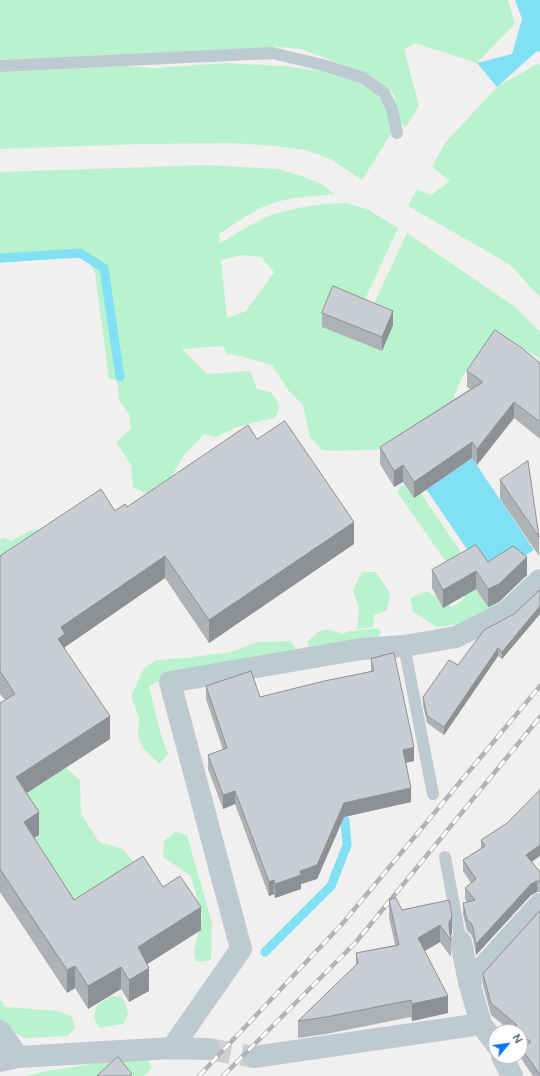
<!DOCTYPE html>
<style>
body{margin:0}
#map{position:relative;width:540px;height:1076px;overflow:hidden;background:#f2efef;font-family:Mulish,sans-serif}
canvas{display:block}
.north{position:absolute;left:488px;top:1024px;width:40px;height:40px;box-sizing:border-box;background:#fff;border:1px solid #b5babf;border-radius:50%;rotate:61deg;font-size:11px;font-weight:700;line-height:16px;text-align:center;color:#45535e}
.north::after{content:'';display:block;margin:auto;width:14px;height:18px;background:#0875f3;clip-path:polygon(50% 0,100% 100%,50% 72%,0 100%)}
</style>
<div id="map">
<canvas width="540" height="1076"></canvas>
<div class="north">N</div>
</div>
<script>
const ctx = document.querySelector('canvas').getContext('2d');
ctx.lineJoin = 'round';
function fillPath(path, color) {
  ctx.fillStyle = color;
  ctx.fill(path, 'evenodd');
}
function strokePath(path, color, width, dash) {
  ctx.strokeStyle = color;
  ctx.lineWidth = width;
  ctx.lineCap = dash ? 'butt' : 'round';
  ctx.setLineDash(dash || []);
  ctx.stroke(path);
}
const green = new Path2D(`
 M0,0H508L515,24L477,63L415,43L404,49L419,106L405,128L399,120L394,94L371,75L301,49L277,47L0,60Z
 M225,63L283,66L324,71L355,79L375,93L390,111L392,132L362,180L330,159L306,150L275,146L234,143L141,144L0,149V72L124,66L156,68Z
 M537,64L540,66V297L509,264L408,206L417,189L431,195L450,181L432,167L445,143L497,87Z
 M207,165L278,169L302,176L321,184L335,194C315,196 289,197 270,204C252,211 236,223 219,234L220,243L249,226L273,214L298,208L324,204L346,203L367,209L398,228L362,306L371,310L407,233L515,307L540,332V359L499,332L462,377L449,409L394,449L336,451L322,450L310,437L303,405L288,390L272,365L244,357L227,354L223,346L182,349L207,374L250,371L257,389L271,392L280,406L275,418L260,421L237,427L216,437L204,434L183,456L167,486L149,495L133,487L131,465L116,442L131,429L129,414L119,400L117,380L109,379L95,273L91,265L82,259L70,257L0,263V172ZM242,255L261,257L274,272L246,311L227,318L221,260Z
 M402,485L416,486L481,582L498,605L462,624L437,627L413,612L410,598L427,591L452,607L464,599L463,586L397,492Z
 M34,529L44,530L0,570V539L4,538L11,541Z
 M362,572H376L390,593L387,610L374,615L373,627L357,629L359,608L353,590Z
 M378,628L381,632L377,640L310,652L307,642L318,632L328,629L342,634L350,631Z
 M290,641L295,647L293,655L170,676L149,686L160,732L168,754L160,764L144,749L138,737L139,718L131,696L144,668L156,660L185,658L231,652L257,642Z
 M61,763L80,780L81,814L99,842L123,849L141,870L65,923L8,798Z
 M175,832L187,835L212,923L211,960L196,962L194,952L202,917L191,876L163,857L164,841Z
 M120,996L125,1002L128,1014L123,1024L99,1028L94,1017L96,1006L110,997Z
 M0,999L5,1007L59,1011L72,1017L75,1029L67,1036L26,1038L3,1028L0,1024Z
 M146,1056L152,1067L144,1076H26L47,1071Z`);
const water = new Path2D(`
 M515,0H540V51L536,52L497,87L477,63L512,54L522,19Z
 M472,458L534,550L488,580L426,489Z`);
const stream = new Path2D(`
 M0,258L80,253L104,268L120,377
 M265,952L331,886L347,845L345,820`);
const minorTunnel = new Path2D(`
 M209,1049L254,1057`);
const service = new Path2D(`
 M0,66L272,53L323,65L364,78L384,93L392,109L397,133
 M404,646L433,794
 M445,857L461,942`);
const minor = new Path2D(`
 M461,942L469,982L481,1024L496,1044
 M469,982L540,904
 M0,1031L18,1057
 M172,1048L241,949L170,682L361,649L404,646L456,637L506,612L540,580
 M502,1056L512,1076
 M254,1057L481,1024
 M0,1061L18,1057L172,1048L209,1049`);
const rail = new Path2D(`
 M199,1076L342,924L540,686
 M223,1076L356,942L540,717`);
const wall = new Path2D(`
 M322,313L393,325L382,351L322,327Z
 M540,363V439L514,418L477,465L472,458L414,498L403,482L394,487L380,464V447L470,389L467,387V371Z
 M257,439L354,544L209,643L165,578L65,647V650L110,739L26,793L39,835L34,838L74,900L163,887L201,930L147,964L149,991L129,1002L121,989L88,1009L75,988L67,993L0,892V703L5,700L0,694V556L127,507Z
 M500,480L539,537V556L500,499Z
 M488,562L527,575L499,602L488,607L476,589L443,608L432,588V570Z
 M540,590V614L502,659L498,656L444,735L427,723L423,705V697Z
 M371,659L414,761L406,763L411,802L344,817L317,879L301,884V889L275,898L274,894L269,896L235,804L223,809L208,769V755L223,750L206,699V686L260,697L371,671Z
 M481,840L532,862L540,872V892H537L531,895L476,955L473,939L471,934L467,931L463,914V903L467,902L465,899V888L471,883L463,871V860L481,848Z
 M389,900L402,910L449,900L452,934L450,936L451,941V957L440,942L424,951L448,1013L412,1021L411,1017L326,1034L298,1038V1021L356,965V953L395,945L389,917Z
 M540,911V1076H533L522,1060V1049L524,1047L520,1044V1032H512L491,1015L483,985V974Z`);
const shadedWall = new Path2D(`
 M393,311V325L382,351V337Z
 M514,402V418L477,465V449Z
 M472,442V458L414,498V482Z
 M403,465V482L394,487V471Z
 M354,522V544L209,643V620Z
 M165,556V578L65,647V657L58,639L61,627Z
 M527,557V575L499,602L488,607V589Z
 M476,571V589L443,608V590Z
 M540,606V614L502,659V652Z
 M498,648V656L444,735V727Z
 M110,716V739L16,800V777Z
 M414,747V761L403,763V750Z
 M411,788V802L344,817L317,879L301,884V889L275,898V884L300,871L344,803Z
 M235,791V804L223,809V795Z
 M39,812V835L24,844V822Z
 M540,845V856L526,866V855Z
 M274,880V894L269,896V882Z
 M537,881V892L531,895L476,955V944L531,884Z
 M201,907V930L138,970V947Z
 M452,917V934L449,938V922Z
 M440,925V942L418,955V938Z
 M75,966V988L67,993V970Z
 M121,967V989L88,1009V986Z
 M149,968V991L129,1002V980Z
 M448,996V1013L412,1021V1004Z`);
const building = new Path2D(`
 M333,286L393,311L382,337L322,313Z
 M495,330L522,348L540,363V422L514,402L477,449L472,442L414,482L403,465L394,471L380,447L483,382L467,371Z
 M285,421L354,522L209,620L165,556L61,627L65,634L58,639L110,716L16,777L39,812L24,822L74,900L143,856L163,887L180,876L201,907L138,947L149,968L129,980L121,967L88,986L75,966L67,970L0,869V703L15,694L0,671V556L101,489L115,511L125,504L127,507L248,425L257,439Z
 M528,461L539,537L500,480Z
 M476,545L488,562L513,546L527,557L499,584L488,589L476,571L443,590L432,570Z
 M540,590V606L502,652L498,648L444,727L427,716L423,697L449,660L458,665L484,630L514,614Z
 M394,653L414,747L403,750L411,788L344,803L317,865L300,871L301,875L275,884L274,880L269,882L235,791L223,795L208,755L227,748L206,686L251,671L260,697L324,681L374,671L371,659Z
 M540,790V845L526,855L540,872V881H537L531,884L476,944L473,928L471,923L467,920L463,903L475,900L465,888L476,879L463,860L485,846L481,840L507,823Z
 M396,898L402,910L449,900L452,917L449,922V927L451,941L440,925L418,938L448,996L412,1004L411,1000L326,1017L298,1021L358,963L356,953L399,945L389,900Z
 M540,911V1075L522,1049L531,1042L520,1033V1032L514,1028L517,1025L491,1003L483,974Z
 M118,1057L132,1074L130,1076H97Z`);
fillPath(green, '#b9f3ce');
fillPath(water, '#82e0f4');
strokePath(stream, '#82e0f4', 9);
strokePath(minorTunnel, '#cfd0d2', 22, [22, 11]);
strokePath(service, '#becad2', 12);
strokePath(minor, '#becad2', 22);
strokePath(rail, '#b0b4ba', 4.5);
strokePath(rail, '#fff', 3, [9]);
fillPath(wall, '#aeb1b6');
fillPath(shadedWall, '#8d9094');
fillPath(building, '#caced4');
strokePath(building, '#8d9094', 1);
</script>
